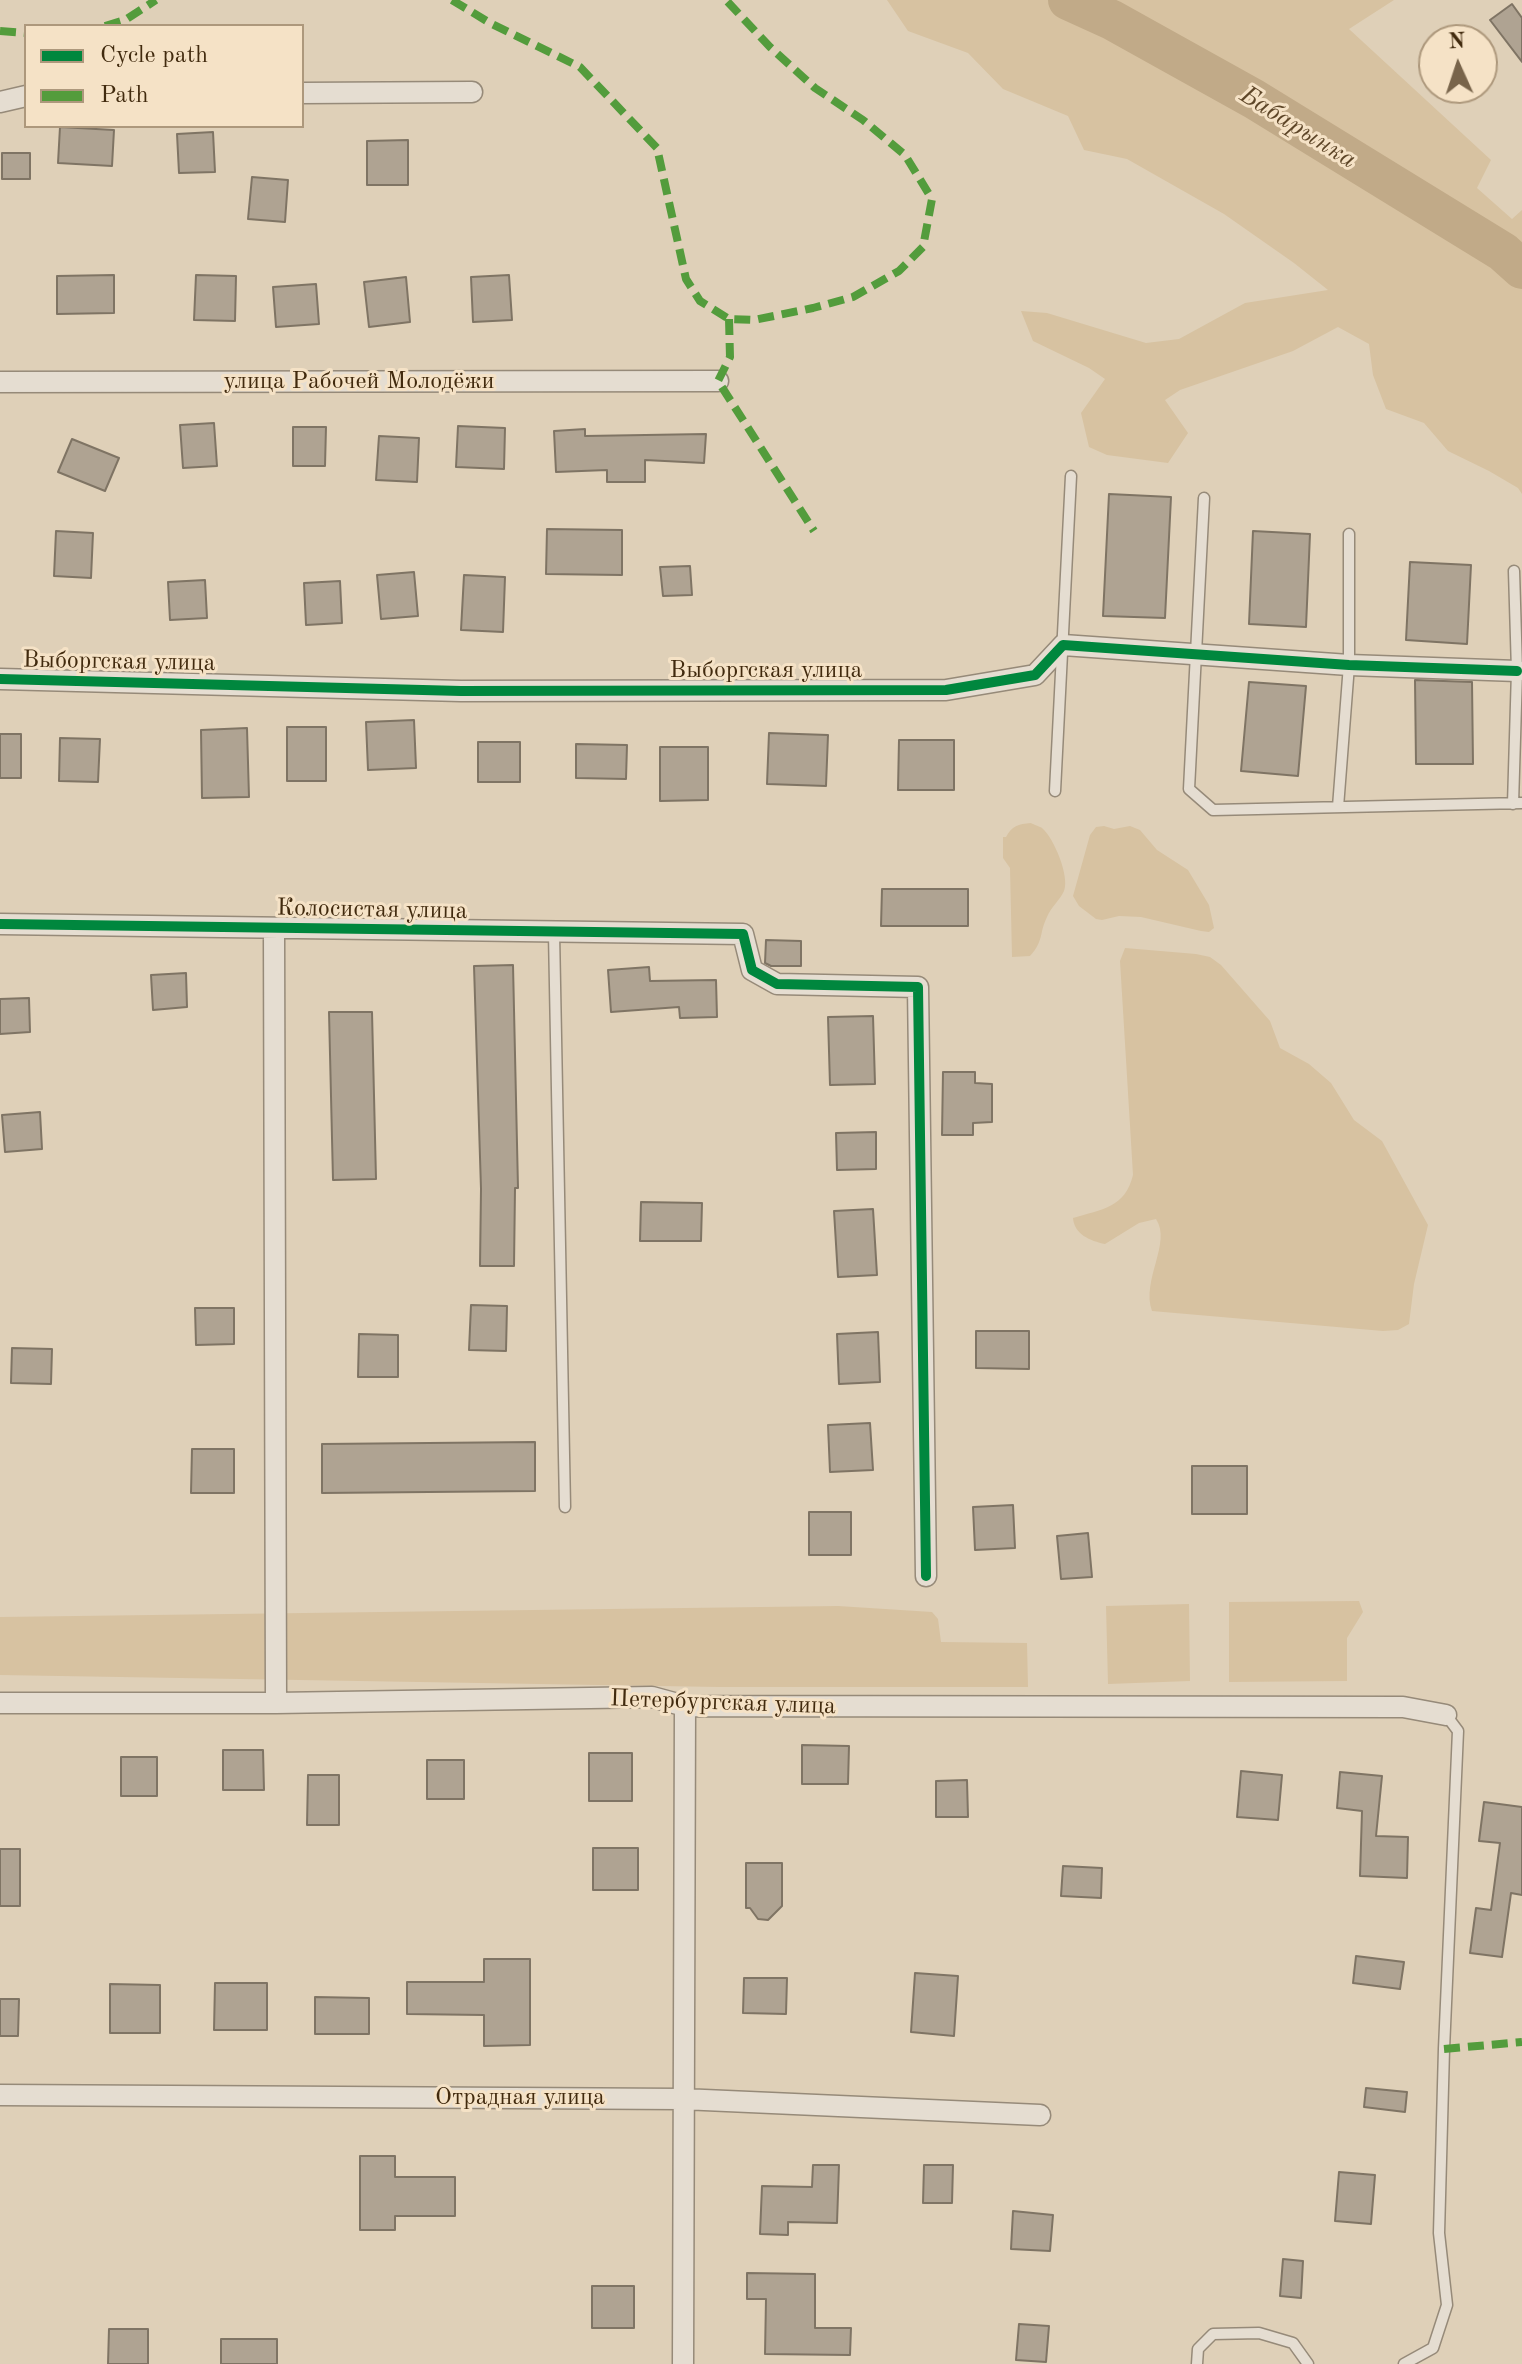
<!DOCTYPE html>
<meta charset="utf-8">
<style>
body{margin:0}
#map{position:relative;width:1522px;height:2364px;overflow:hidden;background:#dfd0b8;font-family:"Old Standard TT",serif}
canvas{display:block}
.legend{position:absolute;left:24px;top:24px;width:280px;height:104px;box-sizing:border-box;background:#f5e2c6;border:2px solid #ad987c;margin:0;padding:10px 14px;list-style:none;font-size:24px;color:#412a0e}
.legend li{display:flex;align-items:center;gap:16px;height:40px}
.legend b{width:40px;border:2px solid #ad987c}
.north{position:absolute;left:1418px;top:24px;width:80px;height:80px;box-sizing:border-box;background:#f5e2c6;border:2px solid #ad987c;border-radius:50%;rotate:357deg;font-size:22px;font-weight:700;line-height:32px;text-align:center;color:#412a0e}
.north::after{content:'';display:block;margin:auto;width:28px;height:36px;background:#78644a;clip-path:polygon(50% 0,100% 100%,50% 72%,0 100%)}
</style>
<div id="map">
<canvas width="1522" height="2364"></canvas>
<ul class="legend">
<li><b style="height:10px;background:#00873e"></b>Cycle path</li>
<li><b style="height:10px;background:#539c3c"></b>Path</li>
</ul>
<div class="north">N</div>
</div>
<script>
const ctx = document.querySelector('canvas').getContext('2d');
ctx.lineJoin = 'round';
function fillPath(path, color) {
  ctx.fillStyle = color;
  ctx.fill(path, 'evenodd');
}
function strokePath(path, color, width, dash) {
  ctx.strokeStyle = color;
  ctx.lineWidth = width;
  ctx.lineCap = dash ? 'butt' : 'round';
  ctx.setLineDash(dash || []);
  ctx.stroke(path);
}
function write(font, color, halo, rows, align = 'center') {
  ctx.font = font + ' "Old Standard TT",serif';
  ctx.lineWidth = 6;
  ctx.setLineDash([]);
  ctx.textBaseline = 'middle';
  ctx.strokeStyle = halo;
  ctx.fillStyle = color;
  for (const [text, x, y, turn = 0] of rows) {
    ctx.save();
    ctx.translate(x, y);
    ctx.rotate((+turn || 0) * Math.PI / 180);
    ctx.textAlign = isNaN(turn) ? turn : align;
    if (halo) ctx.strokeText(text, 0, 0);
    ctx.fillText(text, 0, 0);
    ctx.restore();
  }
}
const green = new Path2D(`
 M887,0H1394L1349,29L1491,160L1477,188L1512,219L1522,210V494L1518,488L1489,471L1448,451L1424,423L1386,409L1373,375L1369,344L1338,327L1293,351L1180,390L1165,400L1188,433L1168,463L1107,455L1089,447L1081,413L1105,379L1089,368L1033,341L1021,311L1047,313L1146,343L1179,339L1245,303L1328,290L1294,263L1224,214L1127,159L1084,150L1068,116L1003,89L968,53L908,31Z
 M1031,823C1032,824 1041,827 1042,828C1054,838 1070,877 1064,891C1060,900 1051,907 1047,917C1039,933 1044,941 1030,956L1012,957L1010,868L1003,858V837H1006C1012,826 1018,824 1031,823Z
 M1104,826L1114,829L1130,826L1140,830L1157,850L1188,870L1209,905L1214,928L1209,932L1201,931L1141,917L1119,916L1102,920L1096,919L1079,906L1073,896L1090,835L1096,827Z
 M1125,948L1196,954L1210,957L1221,965L1270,1021L1280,1048L1309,1064L1331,1083L1354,1120L1382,1141L1428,1225L1414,1284L1409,1324L1398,1330L1383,1331L1152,1311C1141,1280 1172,1243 1156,1219L1139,1223L1105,1244C1090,1241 1074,1234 1073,1218C1102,1209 1125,1208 1133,1175L1120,961Z
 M1359,1601L1363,1612L1347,1638V1681L1229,1682V1602Z
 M1189,1604L1190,1681L1108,1684L1106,1606Z
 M838,1606L932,1612L938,1619L941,1642L1027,1643L1028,1687H719L0,1675V1617Z`);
const river = new Path2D(`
 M1068,0L1112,20L1254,99L1503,252L1522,269`);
const building = new Path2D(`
 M1512,4L1522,18V62L1490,20Z
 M60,127L114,130L112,166L58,163Z
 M213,132L215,172L179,173L177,134Z
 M408,140V185H367V141Z
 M2,153H30V179H2Z
 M252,177L288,180L285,222L248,219Z
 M114,275V313L57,314V276Z
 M196,275L236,276L235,321L194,320Z
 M509,275L512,320L473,322L471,277Z
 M406,277L410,322L369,327L364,282Z
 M316,284L319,324L276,327L273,287Z
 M214,423L217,466L183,468L180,425Z
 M458,426L505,428L504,469L456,467Z
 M293,427H326L325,466H293Z
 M585,429V436L706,434L704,463L645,460V482H607V470L556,472L554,431Z
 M379,436L419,438L417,482L376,480Z
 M72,439L119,458L105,491L58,472Z
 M1109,494L1171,497L1165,618L1103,616Z
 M547,529L622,530V575L546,574Z
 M56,531L93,533L91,578L54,576Z
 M1253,531L1310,534L1306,627L1249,624Z
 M1410,562L1471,565L1467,644L1406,640Z
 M690,566L692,595L663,596L660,567Z
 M414,572L418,616L381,619L377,575Z
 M464,575L505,577L503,632L461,630Z
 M205,580L207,618L170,620L168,582Z
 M340,581L342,623L306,625L304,583Z
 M1415,680L1472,682L1473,764H1416Z
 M1249,682L1306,686L1298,776L1241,771Z
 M414,720L416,768L368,770L366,722Z
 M287,727H326V781H287Z
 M247,728L249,797L202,798L201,730Z
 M769,733L828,735L826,786L767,784Z
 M0,734H21V778H0Z
 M60,738L100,739L98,782L59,781Z
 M899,740H954V790H898Z
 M478,742H520V782H478Z
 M576,744L627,745L626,779L576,778Z
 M660,747H708V800L660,801Z
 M882,889H968V926H881Z
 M766,940L801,941V966H771L765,963Z
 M513,965L518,1188H515L514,1266H480L481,1189L474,966Z
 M649,967L650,981L716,980L717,1017L680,1018L679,1007L611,1012L608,970Z
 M186,973L187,1007L153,1010L151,975Z
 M29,998L30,1032L0,1034V999Z
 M329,1012H372L376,1179L333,1180Z
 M873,1016L875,1084L830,1085L828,1017Z
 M943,1072H975V1083L992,1084V1122L973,1123V1135H942Z
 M40,1112L42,1149L5,1152L2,1115Z
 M876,1132V1169L837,1170L836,1133Z
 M641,1202L702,1203L701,1241H640Z
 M873,1209L877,1275L838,1277L834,1211Z
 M471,1305L507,1306L506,1351L469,1350Z
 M195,1308H234V1344L196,1345Z
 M976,1331H1029V1369L976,1368Z
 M878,1332L880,1382L839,1384L837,1334Z
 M359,1334L398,1335V1377H358Z
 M12,1348L52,1349L51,1384L11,1383Z
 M870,1423L873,1470L830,1472L828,1425Z
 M535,1442V1491L322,1493V1444Z
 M192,1449H234V1493H191Z
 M1192,1466H1247V1514H1192Z
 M1013,1505L1015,1548L975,1550L973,1507Z
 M809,1512H851V1555H809Z
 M1088,1533L1092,1577L1061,1579L1057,1536Z
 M802,1745L849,1746L848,1784H802Z
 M223,1750H263L264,1790H223Z
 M589,1753H632V1801H589Z
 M121,1757H157V1796H121Z
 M427,1760H464V1799H427Z
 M1241,1771L1282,1775L1278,1820L1237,1817Z
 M1340,1772L1382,1776L1376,1836L1408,1837L1407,1878L1360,1876L1362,1811L1337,1808Z
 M308,1775H339V1825H307Z
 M967,1780L968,1817H936V1781Z
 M1484,1802L1522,1807V1895L1511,1893L1502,1957L1470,1953L1476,1908L1491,1910L1500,1843L1479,1841Z
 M593,1848H638V1890H593Z
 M0,1849H20V1906H0Z
 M746,1863H782V1906L768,1920L758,1919L750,1908H746Z
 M1063,1866L1102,1868L1101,1898L1061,1896Z
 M1356,1956L1404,1962L1400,1989L1353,1983Z
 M484,1959H530V2045L484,2046V2015L407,2014V1982H484Z
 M915,1973L958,1976L954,2036L911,2032Z
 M744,1978H787L786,2014L743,2013Z
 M215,1983H267V2030H214Z
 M110,1984L160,1985V2033H110Z
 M315,1997L369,1998V2034H315Z
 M0,1999H19L18,2036H0Z
 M1366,2088L1407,2092L1405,2112L1364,2107Z
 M360,2156H395V2177H455V2216H395V2230H360Z
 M813,2165H839L837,2223L788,2222V2235L760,2234L762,2186L812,2187Z
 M924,2165H953L952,2203H923Z
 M1339,2172L1375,2175L1371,2224L1335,2221Z
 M1013,2211L1053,2215L1050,2251L1011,2249Z
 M1283,2259L1303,2261L1301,2298L1280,2296Z
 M747,2273L815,2274V2328H851L850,2355L765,2354L766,2299H747Z
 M592,2286H634V2328H592Z
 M1019,2324L1049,2326L1046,2362L1016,2360Z
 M109,2329H148V2364H108Z
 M221,2339H277V2364H221Z`);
const lane = new Path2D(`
 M1204,498L1189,789L1213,810L1522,803
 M1055,791L1071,476
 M1513,804L1517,671L1514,571
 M1338,807L1349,665V534
 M554,933L565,1507
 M1197,2364L1198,2349L1213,2334L1259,2333L1293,2343L1308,2364
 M1404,2364L1433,2348L1447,2305L1439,2233L1444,2049L1458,1731L1446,1715`);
const street = new Path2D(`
 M302,93L472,92
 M0,102L26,96
 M0,382L718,381
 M0,679L461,691L946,690L1035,675L1063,645L1349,665L1517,671
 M0,924L743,934L752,970L777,984L918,987L926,1576
 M274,928L276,1703
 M0,1703H276L652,1697L685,1706L1403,1707L1446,1715
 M0,2095L682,2099L1040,2115
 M683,2364L685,1706`);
const quiet = new Path2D(`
 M452,0L490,23L580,67L657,148L686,279L700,301L729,319L754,320L813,308L853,297L899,271L923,247L932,199L905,155L863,120L815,88L770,47L726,0
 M105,26L125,20L156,0
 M0,31L26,33
 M729,319L730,357L718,381L814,531
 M1444,2049L1522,2042`);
const cycleway = new Path2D(`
 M0,679L461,691L946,690L1035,675L1063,645L1349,665L1517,671
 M0,924L743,934L752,970L777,984L918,987L926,1576`);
const streetNames = [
 ["улица Рабочей Молодёжи",359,382],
 ["Выборгская улица",119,662,1],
 ["Выборгская улица",766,671],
 ["Колосистая улица",372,910,1],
 ["Петербургская улица",723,1703,2],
 ["Отрадная улица",520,2098]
];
const waterNames = [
 ["Бабарынка",1298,128,32]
];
fillPath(green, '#d7c2a1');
strokePath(river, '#c1aa88', 40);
fillPath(building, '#afa392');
strokePath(building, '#7f7464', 2);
strokePath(lane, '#968a79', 13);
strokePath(street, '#968a79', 23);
strokePath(lane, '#e5ddd1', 10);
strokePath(street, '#e5ddd1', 20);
strokePath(quiet, '#539c3c', 8, [16, 8]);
strokePath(cycleway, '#00873e', 10);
write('24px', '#412a0e', '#f5e2c6', streetNames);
write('italic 26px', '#5e4628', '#f5e2c6', waterNames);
</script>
